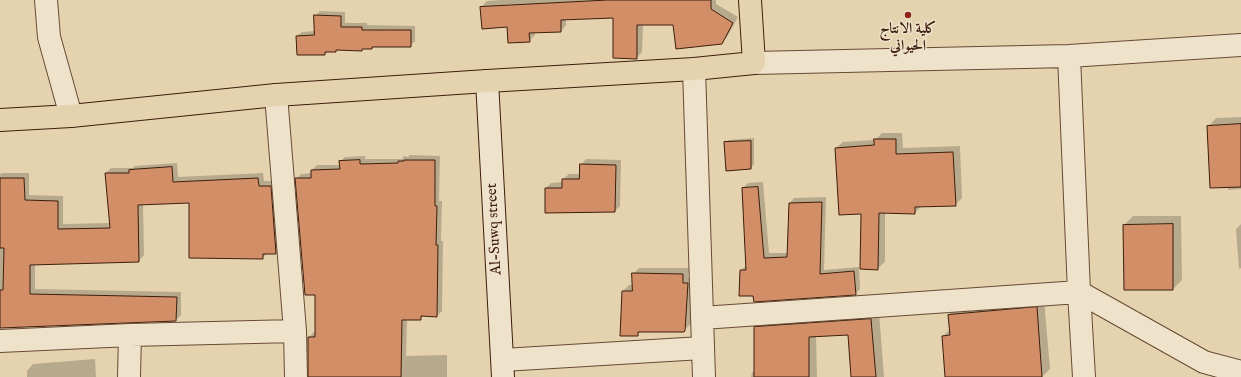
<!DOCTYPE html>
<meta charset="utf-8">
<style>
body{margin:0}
canvas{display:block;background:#e5d3af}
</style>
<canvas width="1241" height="377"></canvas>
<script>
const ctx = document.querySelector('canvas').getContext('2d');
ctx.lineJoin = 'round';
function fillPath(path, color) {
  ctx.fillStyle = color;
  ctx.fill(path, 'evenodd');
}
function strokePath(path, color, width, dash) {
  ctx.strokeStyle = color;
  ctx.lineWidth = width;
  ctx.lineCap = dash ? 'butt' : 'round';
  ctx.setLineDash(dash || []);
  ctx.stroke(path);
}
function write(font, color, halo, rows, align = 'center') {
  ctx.font = font + ' "IM FELL English",Amiri,serif';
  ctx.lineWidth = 3;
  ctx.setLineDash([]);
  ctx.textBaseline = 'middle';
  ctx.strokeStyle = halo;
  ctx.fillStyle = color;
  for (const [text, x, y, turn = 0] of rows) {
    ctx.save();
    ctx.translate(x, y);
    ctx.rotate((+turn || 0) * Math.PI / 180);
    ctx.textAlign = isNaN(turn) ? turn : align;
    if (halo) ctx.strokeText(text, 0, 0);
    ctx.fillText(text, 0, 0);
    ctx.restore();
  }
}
const shadow = new Path2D(`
 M502,0H716V4L738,17L727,37L721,43L674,24H643L642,52L636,58L614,17L566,19V25L561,31L535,32V35L529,41L481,7L487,1Z
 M320,11L345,12V23H367V25L415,26V41L410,46H373L372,48H364L362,50L337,49L336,51H328L325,54L297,36L302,32L315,31V16Z
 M1241,117V189L1228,190V186L1208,127L1216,118Z
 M882,133H902L903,148L960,146L962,198L955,205L921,206L915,213L885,212V262L878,268L862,213L836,148L843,142L875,140Z
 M754,138V164L751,168L725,143L729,140Z
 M410,155L440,156L439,201H442L441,241H443L442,311L437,316L424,315L420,319H407L406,356L447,355V377H309V337L314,332H316V294L296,179L301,174L312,173V170L317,165H341L340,162L345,157L365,156V159H402L404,156L408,157Z
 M586,159L621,160L620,206L615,211L546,188L551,183L563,182V179L569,174H580L581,165Z
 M177,163L178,177L263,173L264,181H276L281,248L276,253H268L262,258L190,202L143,204L144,255L139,261L35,263V289L181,292V315L176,320L0,327V175L1,173H29V195L63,196V224L110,223L106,173L111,168H133L135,166Z
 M763,182L769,253H788L790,203L794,198L826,197L824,270L859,267L860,289L855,294L754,295L741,270L747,265L743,188L748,183Z
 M1133,216H1181L1182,280L1173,289H1125L1124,225Z
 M1241,224V268L1239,269L1236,229Z
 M639,268H689L688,277H693L691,324L683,331H641L637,335L623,291L629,285H633V274Z
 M1044,300L1050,369L1042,377H946L943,336L950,329L949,315L957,307Z
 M879,312L884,377H852L849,334L816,336L817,377H751L752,373L755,370V327L763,319Z
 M95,359L96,377H27V371L33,364Z`);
const building = new Path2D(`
 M608,0H711V9L733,23L722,44L676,49L673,25H637V59L613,58V18L561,20V32L529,33L530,42L508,43L507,27L482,29L480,7Z
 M314,15L341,16V27H362V30H411V47H372V49H362V51L336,50V52H325V55H297L296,36L314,35Z
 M1241,124V187L1210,188L1207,126Z
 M874,139H896V154L953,152L956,206L915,207V214L879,213L878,270L860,269L861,214L839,215L835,148L874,145Z
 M751,141V169L726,171L724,142Z
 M360,160V164L398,163V161H404V160H435V206H437L436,245H438L437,317L421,316V320H402L401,377H308V337H315V295H305L295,178H311V170L340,169L339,161Z
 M580,164L616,165L615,212L545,213V188H562V179H579Z
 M172,167L173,182L258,178L259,186H271L276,254H263V259L189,258V203L138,205L139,262L30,265V294L177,297L176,321L0,328V290H3L4,248H0V178H24L25,200L58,201V229L110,228L105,173H129V170Z
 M758,187L764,258L787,257L789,203L822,202L820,274L854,271L856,295L754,302L753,296H739L740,270H746L742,188Z
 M1173,224V290H1124L1123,225Z
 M632,273L683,274V283H688L685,331L684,332H638V336H620L622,291H632Z
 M1037,307L1042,377H945L942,336L950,335L948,315Z
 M871,319L876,377H851L848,335L809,337V377H754V327Z`);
const street = new Path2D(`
 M46,0L49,37L71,116
 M1069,56L1079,292L1084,377
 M754,63L1069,56L1241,45
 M694,69L704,377
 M276,95L295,331L296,377
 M702,318L1079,292L1204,362L1241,372
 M0,341L130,335L295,331
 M503,360L702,348
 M129,377L130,335`);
const secondary = new Path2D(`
 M487,81L503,377`);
const primary = new Path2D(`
 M0,120L71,116L276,95L487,81L694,69L754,63L750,0`);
const markers = [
 [908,15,4,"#8f2418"]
];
const poiNames = [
 ["كلية الانتاج",908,30],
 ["الحيواني",908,47]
];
const streetNames = [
 ["Al-Suwq street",495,229,-93]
];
fillPath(shadow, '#0003');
fillPath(building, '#d18e67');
strokePath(building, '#3e1d0c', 1);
strokePath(street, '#684a35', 24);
strokePath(secondary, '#3e1d0c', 24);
strokePath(primary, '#3e1d0c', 24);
strokePath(street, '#eee2cb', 22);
strokePath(secondary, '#eee2cb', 22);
strokePath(primary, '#e5d3af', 22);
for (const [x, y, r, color] of markers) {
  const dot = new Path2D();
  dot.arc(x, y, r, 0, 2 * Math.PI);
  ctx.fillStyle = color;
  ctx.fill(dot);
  strokePath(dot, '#eee2cb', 1.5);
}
write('bold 15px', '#3e1d0c', '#eee2cb', poiNames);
write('15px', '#3e1d0c', '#eee2cb', streetNames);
</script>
